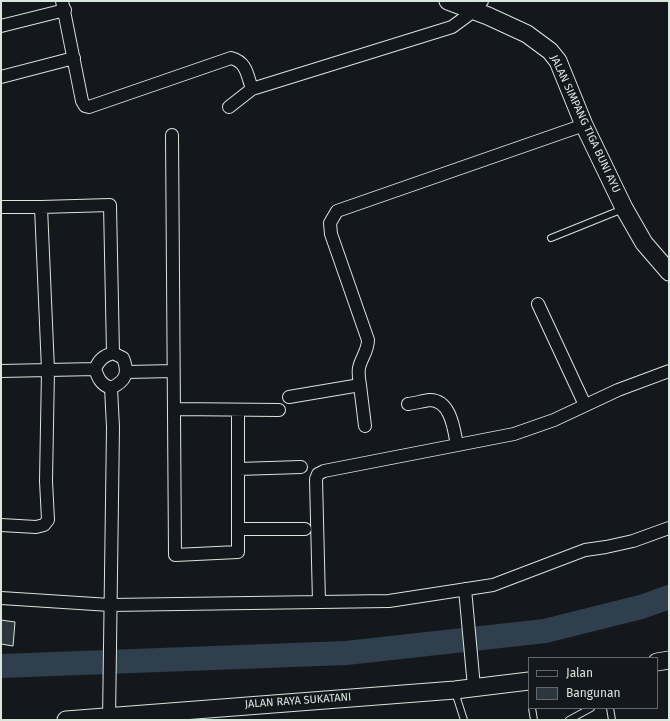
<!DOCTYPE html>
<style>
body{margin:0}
#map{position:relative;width:670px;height:721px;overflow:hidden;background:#14181c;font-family:"Fira Sans",sans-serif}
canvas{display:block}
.frame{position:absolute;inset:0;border:2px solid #d8e6dc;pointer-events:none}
.legend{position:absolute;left:528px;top:657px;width:130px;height:52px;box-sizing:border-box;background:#14181c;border:1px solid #626a69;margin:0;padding:5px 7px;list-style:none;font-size:12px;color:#d8e6dc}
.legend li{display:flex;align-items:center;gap:8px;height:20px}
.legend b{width:20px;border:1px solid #626a69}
</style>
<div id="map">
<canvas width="670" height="721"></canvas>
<div class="frame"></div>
<ul class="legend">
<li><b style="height:5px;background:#14181c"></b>Jalan</li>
<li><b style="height:11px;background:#2c363c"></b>Bangunan</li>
</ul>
</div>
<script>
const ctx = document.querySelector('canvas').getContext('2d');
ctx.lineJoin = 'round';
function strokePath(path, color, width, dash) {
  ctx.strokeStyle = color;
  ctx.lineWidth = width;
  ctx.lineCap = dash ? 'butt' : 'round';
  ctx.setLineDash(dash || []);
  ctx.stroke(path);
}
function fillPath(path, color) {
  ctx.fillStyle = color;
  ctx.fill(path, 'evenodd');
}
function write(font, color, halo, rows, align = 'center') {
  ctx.font = font + ' "Fira Sans",sans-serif';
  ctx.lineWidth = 3;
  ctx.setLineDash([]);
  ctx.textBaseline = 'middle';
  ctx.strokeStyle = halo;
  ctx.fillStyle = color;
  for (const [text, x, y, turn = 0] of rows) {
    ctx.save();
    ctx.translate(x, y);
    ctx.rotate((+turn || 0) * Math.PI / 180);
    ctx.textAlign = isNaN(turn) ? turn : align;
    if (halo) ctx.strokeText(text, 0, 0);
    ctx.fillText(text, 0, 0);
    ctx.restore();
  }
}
const river = new Path2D(`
 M1,666L346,653L545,631L641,607L669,597`);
const building = new Path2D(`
 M1,620L15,622L13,646L1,644Z`);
const service = new Path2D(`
 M551,238L623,209
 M455,692L464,720
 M532,708L534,720
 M610,708L612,720
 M569,720L591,708`);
const minor = new Path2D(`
 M62,1L82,101L85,106L89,107L231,58C247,62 247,75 252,89
 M1,26L65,10
 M1,77L74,58
 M229,107L252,89L452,27L467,16L482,1
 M172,135L175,555L238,552V410
 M1,207H41L110,205L113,353L123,358C129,373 126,381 111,388
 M538,304L585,405
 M95,369C99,360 103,356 113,353
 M1,371L95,369C98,378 101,385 111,388L113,427L109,720
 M127,372L173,371
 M360,385L365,426
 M289,397L360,385C359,379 358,374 359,368C361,358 368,351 368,340L331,234L330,223L337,211L584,125
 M408,404C415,403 423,401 430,400C451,400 454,430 457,445
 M174,409L279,410
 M238,469L301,467
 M1,525L36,527L44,525L48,520L46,481L48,370L41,207
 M238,529H305
 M465,589L474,687
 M1,598L110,605L389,601L493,585L585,550L606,547L633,541L669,528
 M319,602L316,479L318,474L324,471L514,434L554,420L618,390L669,371`);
const secondary = new Path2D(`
 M448,1L488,16L527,34L550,51L558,61L584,125L624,208L644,243L669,272
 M657,662L669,660
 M66,720L455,690L529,681`);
const streetNames = [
 ["JALAN SIMPANG TIGA BUNI AYU",585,124,65],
 ["JALAN RAYA SUKATANI",298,701,-4]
];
strokePath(river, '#2f3f4d', 24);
fillPath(building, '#2c363c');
strokePath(building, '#d8e6dc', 1);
strokePath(service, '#d8e6dc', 8);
strokePath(minor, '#d8e6dc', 14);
strokePath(secondary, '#d8e6dc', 19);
strokePath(service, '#14181c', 6);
strokePath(minor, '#14181c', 12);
strokePath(secondary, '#14181c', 17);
write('11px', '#d8e6dc', '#14181c', streetNames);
</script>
